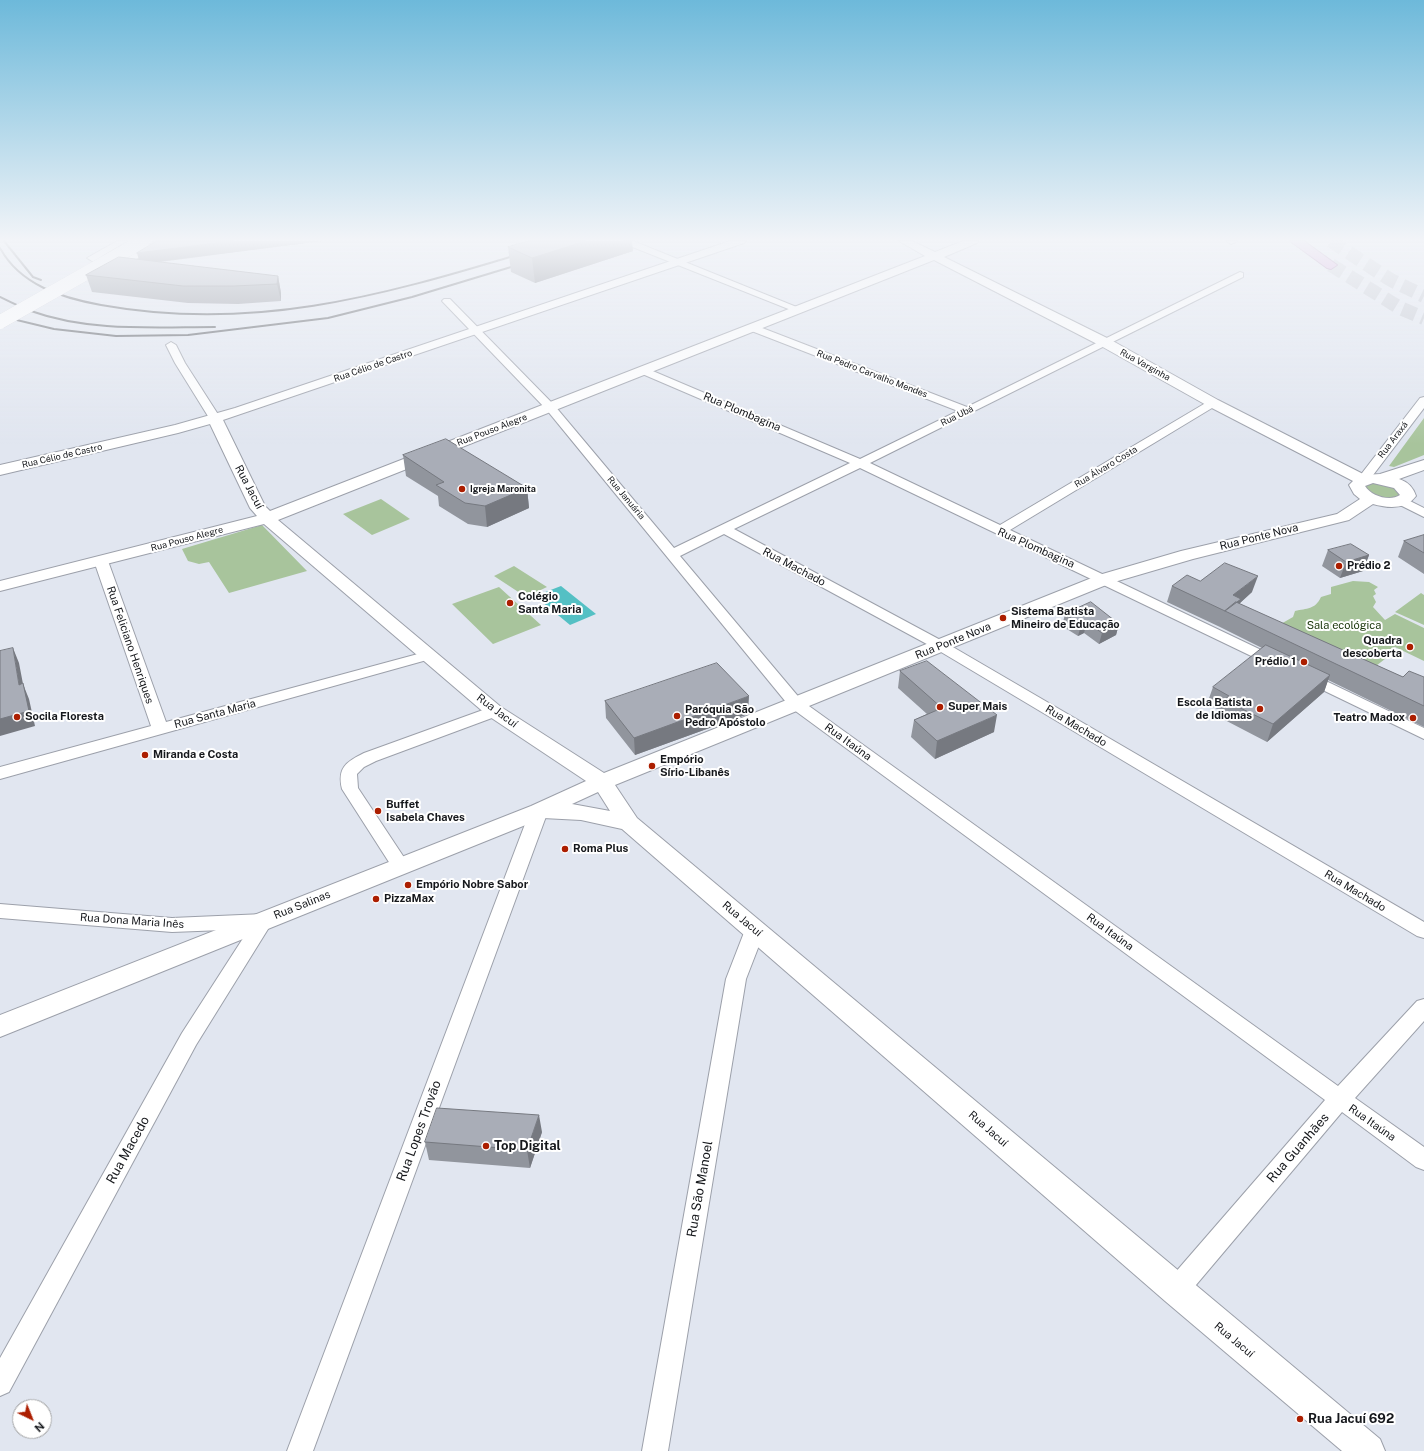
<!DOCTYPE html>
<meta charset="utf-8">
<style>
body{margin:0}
#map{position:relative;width:1424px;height:1451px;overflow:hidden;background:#e1e6f0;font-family:"Public Sans",sans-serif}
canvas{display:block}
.north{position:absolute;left:12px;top:1399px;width:40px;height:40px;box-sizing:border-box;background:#fff;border:1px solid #a2a3a4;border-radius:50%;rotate:137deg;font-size:11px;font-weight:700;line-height:16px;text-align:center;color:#16181c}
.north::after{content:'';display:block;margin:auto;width:14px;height:18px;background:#ac1e00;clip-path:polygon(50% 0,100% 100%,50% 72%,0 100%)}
</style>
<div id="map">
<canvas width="1424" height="1451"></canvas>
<div class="north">N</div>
</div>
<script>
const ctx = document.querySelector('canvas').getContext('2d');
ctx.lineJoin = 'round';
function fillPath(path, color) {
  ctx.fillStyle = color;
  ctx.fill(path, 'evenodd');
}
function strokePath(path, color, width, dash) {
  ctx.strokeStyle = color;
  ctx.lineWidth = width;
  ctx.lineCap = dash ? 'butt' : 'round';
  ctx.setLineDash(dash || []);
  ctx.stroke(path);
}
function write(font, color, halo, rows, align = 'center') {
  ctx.font = font + ' "Public Sans",sans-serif';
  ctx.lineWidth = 4;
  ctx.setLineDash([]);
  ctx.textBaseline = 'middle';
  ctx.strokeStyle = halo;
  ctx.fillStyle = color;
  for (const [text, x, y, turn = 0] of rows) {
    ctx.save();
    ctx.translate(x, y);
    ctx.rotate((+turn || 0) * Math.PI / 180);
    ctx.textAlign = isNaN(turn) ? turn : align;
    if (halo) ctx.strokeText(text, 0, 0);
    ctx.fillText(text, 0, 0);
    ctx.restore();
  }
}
const green = new Path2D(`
 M1424,418V455L1394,467L1389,466Z
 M1370,481L1394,485L1401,496L1393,499L1373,496L1363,485Z
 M381,499L410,519L372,535L343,514Z
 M262,525L307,571L229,593L209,562L199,564L188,561L182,549Z
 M514,566L547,587L526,597L494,576Z
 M1353,581L1369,582L1378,587L1374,590L1376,594L1373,596L1376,602L1373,607L1385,620L1395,614L1424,628V661L1395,647L1391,649L1394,652L1372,669L1279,625L1293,617L1295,611C1307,608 1315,610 1321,597L1331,594V587Z
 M499,587L541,625L493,644L452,604Z
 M1421,593L1424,595V625L1395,612Z`);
const water = new Path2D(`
 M561,586L596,614L570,625L535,596Z`);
const trunkTunnel = new Path2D(`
 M1331,241L1391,280L1424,296
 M1331,265L1400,308L1424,318`);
const minor = new Path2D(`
 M117,241H127L102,256L125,258L156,241H166L130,263L92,261L87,258Z
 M624,241H633L804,310L799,313L796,312L625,244Z
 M1227,241H1237L1231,244Z
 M1240,272L1243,273V277L870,463L1000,525L1209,401H1217L1219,403L1217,405L1010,530L1280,659L1283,662L1280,665H1270L860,468L734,529L946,643L1424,922V938L1417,936L936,649L724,534L680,556L802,701L1338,1086L1417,1001L1424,999V1021L1355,1098L1424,1147V1170L1416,1167L1342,1112L1185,1298L1176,1302L1167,1298L1164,1290L1167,1282L1325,1100L790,707L546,409L442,301L444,299H450L554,405L674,548L850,463L640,373L639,371L640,369H648L860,459L958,411L749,330L748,328L749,326H757L967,407Z
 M171,342L176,345L185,363L221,419L219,421H211L175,363L166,345Z
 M1424,397V408L1367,483H1359L1357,480L1359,477L1420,398Z
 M1402,497L1424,508V517L1398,504L1396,501Z
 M101,557L106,558L108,561L166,722L429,651L434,652L436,655L434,658L0,779V767L151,726L94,561L96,558Z
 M1307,672L1424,728V739L1302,680L1299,677L1302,674Z
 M494,706L500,707L502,711L500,715L376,761L364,767L357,774L358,788L409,865L406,870L400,872L394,870L342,789C337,768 346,762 364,753Z
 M539,805L545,807L548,811L313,1451H287L530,811L533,807Z
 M0,904L172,918L264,914L271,916L273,921L196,1045L9,1392L0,1396V1358L182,1033L249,929L172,932L0,918Z
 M755,923L762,925L765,930L746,979L668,1451H642L726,979L745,930L748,925Z`);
const tertiary = new Path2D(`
 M730,241H746L744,243L223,420L265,506L270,511L925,256L899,241H912L935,252L963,241H978L977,243L944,257L1111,340L1218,400L1365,475L1380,474L1424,460V470L1399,479C1408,482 1413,487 1416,496C1406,510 1387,508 1373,504L1349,520L1193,559L1111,583L615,785L637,818L1380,1439L1385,1451H1342L1165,1301L622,829L581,820L543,818L0,1037V1015L531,806L586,781L487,715L264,524L0,591V581L257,516L250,508L210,424L178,433L0,475V465L175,425L235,408ZM934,260L1101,346L1208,406L1353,481L1349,485L1354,494L1360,499L1337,514L1181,551L1099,575L604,773L501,707L278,520ZM1373,483L1394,488L1400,495C1390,502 1371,496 1365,486ZM598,792L610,811L572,804Z`);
const trunk = new Path2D(`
 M1290,241H1304L1337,265L1331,269L1327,268Z`);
const rail = new Path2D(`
 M4,241L33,277L41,280
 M0,248C20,285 62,298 101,305C251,332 378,297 520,254
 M0,297C10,302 20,307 31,311C89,332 154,327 215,327
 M0,316L54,329L116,336L188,335L328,318L412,297L521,264`);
const secondaryBridge = new Path2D(`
 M0,322L143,241`);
const wall = new Path2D(`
 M157,241H322L160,262L278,276L281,293V301L238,304L188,303L92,292L86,275L139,259Z
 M508,247L633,251L535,283L511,272Z
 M403,455L527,488L529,508L487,527L468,524L439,506L438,496L406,476Z
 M1424,535V574L1398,557L1404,541Z
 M1328,550L1369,555L1363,571L1340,578L1322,566Z
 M1200,581L1252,592L1240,603L1239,604L1403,677H1424V727L1328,680L1324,692L1267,742L1219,717L1221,711L1207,704L1213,687L1262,648L1220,627L1167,602L1172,586Z
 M1065,614L1119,624L1116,635L1099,644L1084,633L1078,636L1062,626Z
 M900,671L994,732L935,759L911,737L914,720L927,714L898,688Z
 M605,701L748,714L635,755L606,718Z
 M542,1132L530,1168L429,1160L425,1142Z`);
const shadedWall = new Path2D(`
 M233,241H322L140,264L137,253Z
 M586,241H632L633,251L535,283L532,258Z
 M278,276L281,293V301L277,284Z
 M527,488L529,508L487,527L485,506Z
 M1369,555L1363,571L1340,578L1346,562Z
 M1258,576L1252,592L1240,603L1236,615L1225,611L1220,627L1225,611L1233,595Z
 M1087,622L1084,633L1078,636L1081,625Z
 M1119,624L1116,635L1099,644L1102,633Z
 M13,648L19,663L23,684L29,699L35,726L0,736V719L19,685Z
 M1330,675L1324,692L1267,742L1273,724Z
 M749,696L748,714L635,755L634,738Z
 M997,715L994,732L935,759L937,741Z
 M539,1115L542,1132L530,1168L527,1150Z`);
const building = new Path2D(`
 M157,241H233L137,253Z
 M528,241H586L532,258L508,247Z
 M119,257L278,276L277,284L234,286H183L86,275Z
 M446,439L527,488L485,506L465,503L436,485L444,482L403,455Z
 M1424,535V553L1404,541Z
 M1351,544L1369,555L1346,562L1328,550Z
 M1225,563L1258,576L1233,595L1241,599L1225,611L1172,586L1187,575L1200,581Z
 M1091,602L1119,624L1102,633L1087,622L1081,625L1065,614Z
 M1236,602L1403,677L1409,671L1424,677V706L1225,611Z
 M1266,645L1330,675L1273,724L1224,700L1229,696L1213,687Z
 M13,648L19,685L23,683L29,711L0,719V651Z
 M927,661L997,715L937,741L914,720L942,708L900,671Z
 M717,663L749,696L634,738L605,701Z
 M437,1108L539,1115L527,1150L425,1142Z`);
const markers = [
 [462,489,4,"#ac1e00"],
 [1339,566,4,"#ac1e00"],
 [510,603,4,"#ac1e00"],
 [1003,618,4,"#ac1e00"],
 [1410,647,4,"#ac1e00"],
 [1304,662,4,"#ac1e00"],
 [940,707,4,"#ac1e00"],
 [1260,709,4,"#ac1e00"],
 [677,716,4,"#ac1e00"],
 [17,717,4,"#ac1e00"],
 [1413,718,4,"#ac1e00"],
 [145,755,4,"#ac1e00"],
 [652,766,4,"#ac1e00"],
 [378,811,4,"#ac1e00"],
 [565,849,4,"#ac1e00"],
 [408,885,4,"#ac1e00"],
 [376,899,4,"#ac1e00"],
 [486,1146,4,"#ac1e00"],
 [1300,1419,4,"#ac1e00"]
];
const farStreetnames = [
 ["Rua Varginha",1145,365,29],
 ["Rua Célio de Castro",373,366,-19],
 ["Rua Pedro Carvalho Mendes",872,374,21],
 ["Rua Ubá",957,416,-26],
 ["Rua Pouso Alegre",492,430,-21],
 ["Rua Araxá",1393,440,-53],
 ["Rua Célio de Castro",62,456,-13],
 ["Rua Álvaro Costa",1106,467,-31],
 ["Rua Januária",626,498,50],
 ["Rua Pouso Alegre",187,539,-15]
];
const farPoinames = [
 ["Igreja Maronita",470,489]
];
const streetNames = [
 ["Rua Plombagina",742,412,23],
 ["Rua Jacuí",249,487,62],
 ["Rua Ponte Nova",1259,537,-14],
 ["Rua Plombagina",1036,548,24],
 ["Rua Machado",794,567,28],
 ["Rua Ponte Nova",953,641,-22],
 ["Rua Feliciano Henriques",130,645,71],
 ["Rua Jacuí",497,711,37],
 ["Rua Santa Maria",215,714,-15],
 ["Rua Machado",1076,726,31],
 ["Rua Itaúna",848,742,36],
 ["Rua Machado",1355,891,31],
 ["Rua Salinas",302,905,-22],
 ["Rua Jacuí",742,919,40],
 ["Rua Dona Maria Inês",132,921,4],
 ["Rua Itaúna",1110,932,36],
 ["Rua Itaúna",1372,1123,35],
 ["Rua Jacuí",988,1129,41],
 ["Rua Jacuí",1234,1340,40]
];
const poiNames = [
 ["Prédio 2",1347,566],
 ["Colégio",518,597],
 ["Santa Maria",518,610],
 ["Sistema Batista",1011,612],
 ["Mineiro de Educação",1011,625],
 ["Quadra",1402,641,"right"],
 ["descoberta",1402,654,"right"],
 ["Prédio 1",1296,662,"right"],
 ["Escola Batista",1252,703,"right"],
 ["de Idiomas",1252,716,"right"],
 ["Super Mais",948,707],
 ["Paróquia São",685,710],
 ["Pedro Apóstolo",685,723],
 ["Socila Floresta",25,717],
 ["Teatro Madox",1405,718,"right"],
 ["Miranda e Costa",153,755],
 ["Empório",660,760],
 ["Sírio-Libanês",660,773],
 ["Buffet",386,805],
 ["Isabela Chaves",386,818],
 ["Roma Plus",573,849],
 ["Empório Nobre Sabor",416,885],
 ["PizzaMax",384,899]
];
const parkNames = [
 ["Sala ecológica",1344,626]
];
const nearStreetnames = [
 ["Rua Lopes Trovão",419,1131,-70],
 ["Rua Guanhães",1298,1148,-49],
 ["Rua Macedo",128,1150,-61],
 ["Rua São Manoel",700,1189,-80]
];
const nearPoinames = [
 ["Top Digital",494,1146],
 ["Rua Jacuí 692",1308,1419]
];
fillPath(green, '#a8c49c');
fillPath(water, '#54c0c4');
strokePath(trunkTunnel, '#c3c7d0', 14, [14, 7]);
strokePath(minor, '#9ca0aa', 2);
strokePath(tertiary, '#9ca0aa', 2);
strokePath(trunk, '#8c5891', 2);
fillPath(minor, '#fff');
fillPath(tertiary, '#fff');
fillPath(trunk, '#d696da');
strokePath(rail, '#5d6066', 2);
strokePath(secondaryBridge, '#9ca0aa', 14, []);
strokePath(secondaryBridge, '#fff', 14);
fillPath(wall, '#91959d');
fillPath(shadedWall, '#767980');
fillPath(building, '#a9adb7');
strokePath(building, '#767980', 1);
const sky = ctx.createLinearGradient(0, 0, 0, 444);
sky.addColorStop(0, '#6db9da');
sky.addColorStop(0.54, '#f2f4f8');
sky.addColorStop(1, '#f2f4f800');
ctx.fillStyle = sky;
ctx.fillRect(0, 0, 1424, 444);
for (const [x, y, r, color] of markers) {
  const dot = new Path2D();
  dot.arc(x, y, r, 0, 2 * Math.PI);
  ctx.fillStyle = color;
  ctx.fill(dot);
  strokePath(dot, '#fff', 1.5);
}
write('9px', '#16181c', '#fff', farStreetnames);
write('bold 9px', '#16181c', '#fff', farPoinames, 'left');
write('11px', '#16181c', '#fff', streetNames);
write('bold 11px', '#16181c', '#fff', poiNames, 'left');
write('11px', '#153105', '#fff', parkNames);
write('13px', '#16181c', '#fff', nearStreetnames);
write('bold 13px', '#16181c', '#fff', nearPoinames, 'left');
</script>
